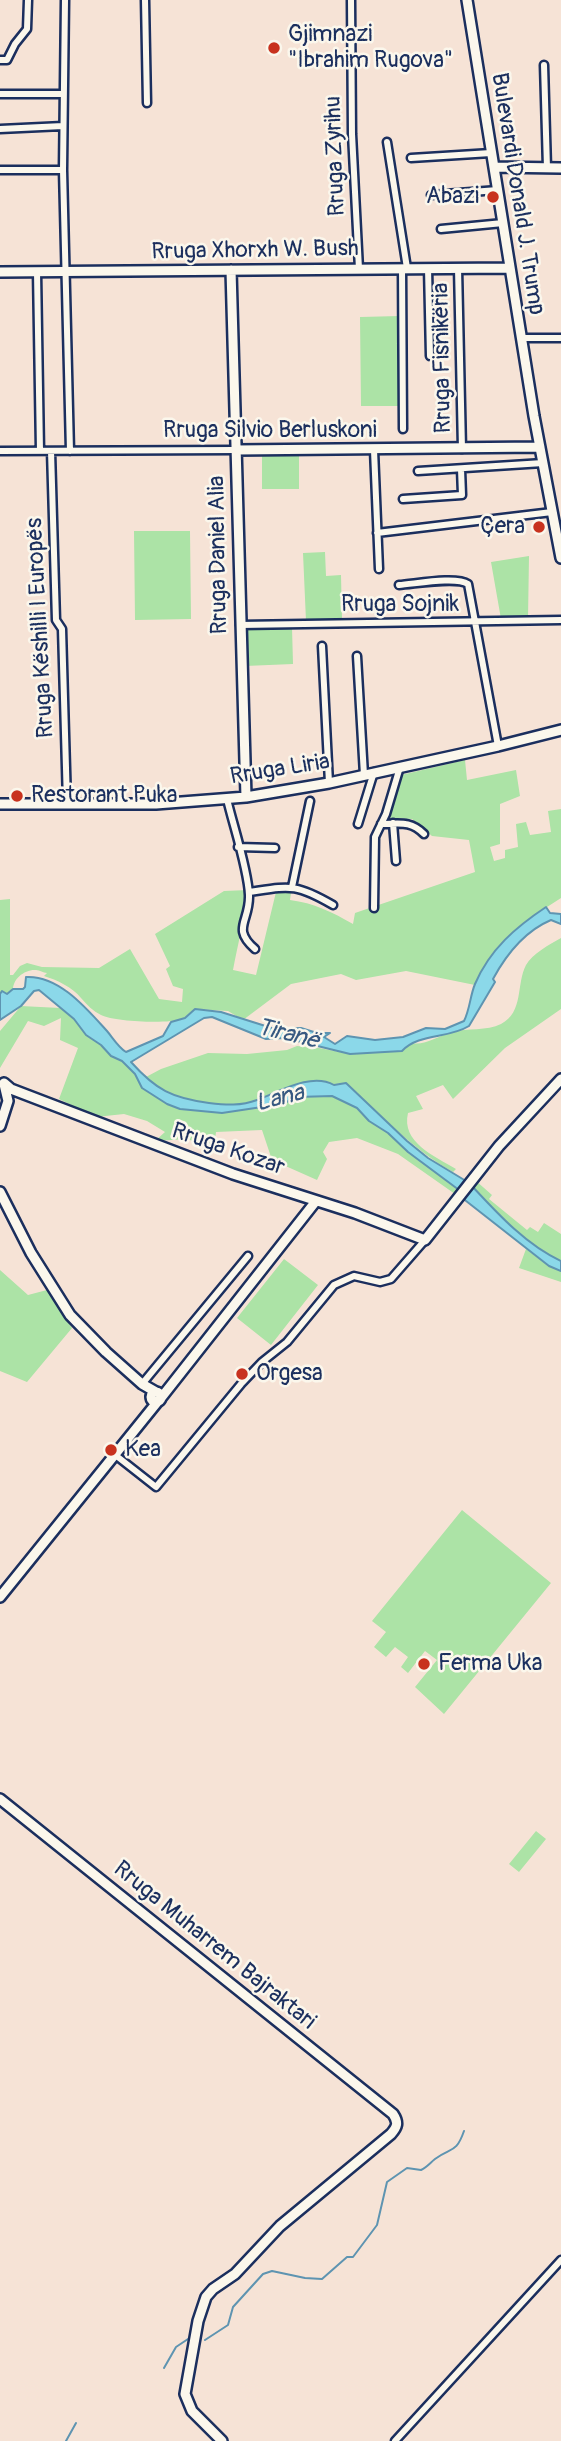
<!DOCTYPE html>
<meta charset="utf-8">
<style>
body{margin:0}
canvas{display:block;background:#f6e3d6}
</style>
<canvas width="561" height="2441"></canvas>
<script>
const ctx = document.querySelector('canvas').getContext('2d');
ctx.lineJoin = 'round';
function fillPath(path, color) {
  ctx.fillStyle = color;
  ctx.fill(path, 'evenodd');
}
function strokePath(path, color, width, dash) {
  ctx.strokeStyle = color;
  ctx.lineWidth = width;
  ctx.lineCap = dash ? 'butt' : 'round';
  ctx.setLineDash(dash || []);
  ctx.stroke(path);
}
function write(font, color, halo, rows, align = 'center') {
  ctx.font = font + ' Pangolin,sans-serif';
  ctx.lineWidth = 5;
  ctx.setLineDash([]);
  ctx.textBaseline = 'middle';
  ctx.strokeStyle = halo;
  ctx.fillStyle = color;
  for (const [text, x, y, turn = 0] of rows) {
    ctx.save();
    ctx.translate(x, y);
    ctx.rotate((+turn || 0) * Math.PI / 180);
    ctx.textAlign = isNaN(turn) ? turn : align;
    if (halo) ctx.strokeText(text, 0, 0);
    ctx.fillText(text, 0, 0);
    ctx.restore();
  }
}
const green = new Path2D(`
 M400,316V406H361L360,317Z
 M262,456H299V489H262Z
 M134,531H190L191,619L135,620Z
 M325,552L326,576L341,575L342,619L306,621L303,553Z
 M529,556L528,619H501L491,562Z
 M292,627L293,664L245,666L244,628Z
 M465,760L467,780L516,770L520,796L500,804V844L490,847L494,861L505,858V850L518,847L516,824L526,822L530,835L551,832L548,811L561,809V898C516,927 501,937 475,985L406,971L356,980L341,974L291,984L243,1020L228,1011L195,1009C191,1013 188,1017 182,1019C169,1024 115,1022 101,1015C93,1011 87,1005 81,998C72,987 57,980 44,976L47,973C43,973 40,970 36,970C25,969 12,979 13,991L7,995L0,994V900L10,899V975H13L20,966L27,963L42,967L99,968L130,949L159,999L182,1002L183,989L173,986L166,969L170,966L155,934L224,891L248,890C245,917 238,943 233,970L256,975L276,892L291,893L290,900C314,903 332,912 353,924L355,913L475,872L469,840L432,836L412,819L389,818L401,775Z
 M561,938V1009L505,1048L453,1099L443,1085L416,1096L423,1109L408,1113C401,1142 434,1156 456,1169L453,1172C412,1149 381,1115 346,1083C328,1085 292,1086 276,1091C270,1093 264,1098 257,1100C221,1113 173,1102 146,1077L161,1069L208,1053L247,1054L287,1050L297,1046L319,1048L350,1054L411,1043C425,1046 438,1036 452,1032C467,1028 487,1031 501,1024C524,1012 516,984 526,965C532,954 550,944 561,938Z
 M21,1006L60,1008L74,1019L86,1035L101,1045L111,1056L122,1061L135,1074L142,1088L167,1104L180,1109L223,1113L282,1104L297,1097L332,1096L357,1108L369,1121L388,1133L408,1152L459,1190L455,1194L398,1154L357,1138L329,1142L323,1152L327,1159L317,1180L272,1160L262,1130L216,1132L214,1148L187,1139L155,1141L165,1132L147,1121L124,1114L96,1117L59,1099L78,1048L60,1040L61,1018L44,1026L28,1021L0,1068V1031Z
 M475,1180L492,1195L489,1199L527,1230L530,1227L538,1232L544,1223L561,1234V1261C526,1245 497,1213 471,1185Z
 M526,1249L549,1266L561,1271V1282L519,1268Z
 M284,1259L318,1285L271,1345L237,1318Z
 M0,1270L28,1295L47,1290L72,1328L27,1382L0,1371Z
 M462,1510L551,1583L444,1714L415,1687L437,1660L425,1651L408,1673L401,1667L408,1657L395,1647L386,1657L374,1647L386,1632L372,1621Z
 M536,1831L546,1839L519,1872L509,1864Z`);
const water = new Path2D(`
 M546,907L550,913L561,914V924L551,920C525,931 506,955 493,979L495,982L469,1026C448,1039 419,1033 402,1051L350,1054L285,1038L266,1039L212,1017L204,1018L131,1062C156,1090 172,1098 209,1103C226,1105 241,1106 257,1100C279,1092 311,1072 334,1085L346,1083L407,1141L428,1158L466,1181L459,1190L408,1152L388,1133L369,1121L357,1108L332,1096L297,1097L282,1104L222,1113L180,1109L167,1104L142,1088L135,1074L122,1061L111,1056L101,1045L86,1035L74,1019L39,990L34,991L21,1006L0,1020V994L2,991L7,994L13,989H23L25,987L26,977C59,975 87,1009 107,1031C113,1038 118,1047 126,1052L163,1036L171,1022L185,1018L195,1009L221,1012L275,1029L301,1028L317,1033H330L324,1037L335,1044L347,1036L375,1040L403,1037L426,1028L445,1029L464,1021C470,1009 470,996 475,984C490,949 516,927 546,907Z
 M471,1185C497,1213 526,1245 561,1261V1271L549,1266L461,1197Z`);
const stream = new Path2D(`
 M205,2340L228,2325L233,2307L263,2274L272,2271L305,2278L322,2279L347,2257H353L377,2225L387,2182L407,2168L421,2170C427,2167 430,2163 435,2159C451,2147 456,2154 464,2131
 M164,2368L176,2347L188,2339
 M66,2441L76,2423`);
const street = new Path2D(`
 M65,0L63,170L70,451
 M145,0L147,103
 M351,0L352,134L359,269
 M0,60H7L15,44L27,29L28,0
 M544,65L547,168
 M0,94H63
 M0,129L63,126
 M387,142L407,268
 M411,158L491,153
 M0,170H63
 M431,195L498,190
 M441,229L503,223
 M402,268L403,429
 M428,268L430,356
 M458,268L462,449
 M37,272L40,451
 M522,338H561
 M374,450L379,569
 M0,451L236,450
 M51,451L56,620L62,629L67,803
 M418,471L543,463
 M403,499L462,495L461,469
 M377,533L552,512
 M399,585C415,584 456,576 468,584L498,746
 M240,625L561,620
 M322,646L329,783
 M357,656L364,775
 M227,799C233,825 248,869 249,895C250,922 231,928 255,949
 M393,823L396,861
 M358,824L374,772
 M381,824C399,824 410,820 424,834
 M238,847L275,848
 M292,887L310,801
 M249,892C290,886 295,883 333,905
 M374,908L375,837L386,814L400,767
 M142,1384L248,1256
 M114,1454L156,1487L241,1384L262,1362L287,1342L334,1285L354,1276L380,1282L391,1279L425,1240
 M395,2441L561,2260`);
const secondary = new Path2D(`
 M467,0L534,416L561,558
 M494,167L561,168
 M231,270L246,797
 M0,272L510,268
 M236,450L540,447
 M0,804H156L246,797L329,783L498,746L561,730
 M4,1083L11,1089L233,1174L355,1213L425,1240L499,1146L561,1079
 M0,1126L8,1101L4,1084
 M0,1192L31,1253L70,1315L106,1352L142,1384L156,1392
 M151 1397a5 5 0 1 1 10 0a5 5 0 1 1-10 0Z
 M161,1398L316,1201
 M0,1597L159,1400
 M0,1799C131,1905 262,2010 393,2114C399,2123 397,2127 391,2134L280,2226L235,2274L213,2289L206,2297L198,2321L185,2394L192,2411L222,2441`);
const markers = [
 [274,48,7,"#c8321e"],
 [493,197,7,"#c8321e"],
 [539,527,7,"#c8321e"],
 [17,796,7,"#c8321e"],
 [242,1374,7,"#c8321e"],
 [111,1450,7,"#c8321e"],
 [424,1664,7,"#c8321e"]
];
const poiNames = [
 ["Gjimnazi",288,35],
 ["\"Ibrahim Rugova\"",288,61],
 ["Abazi",479,197,"right"],
 ["Çera",525,527,"right"],
 ["Restorant Puka",31,796],
 ["Orgesa",256,1374],
 ["Kea",125,1450],
 ["Ferma Uka",438,1664]
];
const streetNames = [
 ["Rruga Zyrihu",336,156,-92],
 ["Bulevardi Donald J. Trump",517,194,81],
 ["Rruga Xhorxh W. Bush",255,251,-1],
 ["Rruga Fisnikëria",443,358,-91],
 ["Rruga Silvio Berluskoni",270,431],
 ["Rruga Daniel Alia",219,555,-91],
 ["Rruga Sojnik",400,605],
 ["Rruga Këshilli I Europës",41,628,-93],
 ["Rruga Liria",280,770,-9],
 ["Rruga Kozar",228,1150,19],
 ["Rruga Muharrem Bajraktari",214,1946,39]
];
const waterNames = [
 ["Tiranë",288,1035,14],
 ["Lana",280,1099,-14]
];
fillPath(green, '#ace3a6');
fillPath(water, '#8bd8e9');
strokePath(water, '#5e94b1', 2);
strokePath(stream, '#5e94b1', 2);
strokePath(street, '#1b2f5e', 11);
strokePath(secondary, '#1b2f5e', 14);
strokePath(street, '#fbf7ec', 6);
strokePath(secondary, '#fbf7ec', 9);
for (const [x, y, r, color] of markers) {
  const dot = new Path2D();
  dot.arc(x, y, r, 0, 2 * Math.PI);
  ctx.fillStyle = color;
  ctx.fill(dot);
  strokePath(dot, '#fbf7ec', 2.5);
}
write('23px', '#1b2f5e', '#fbf7ec', poiNames, 'left');
write('23px', '#1b2f5e', '#fbf7ec', streetNames);
write('italic 24px', '#375981', '#fbf7ec', waterNames);
</script>
